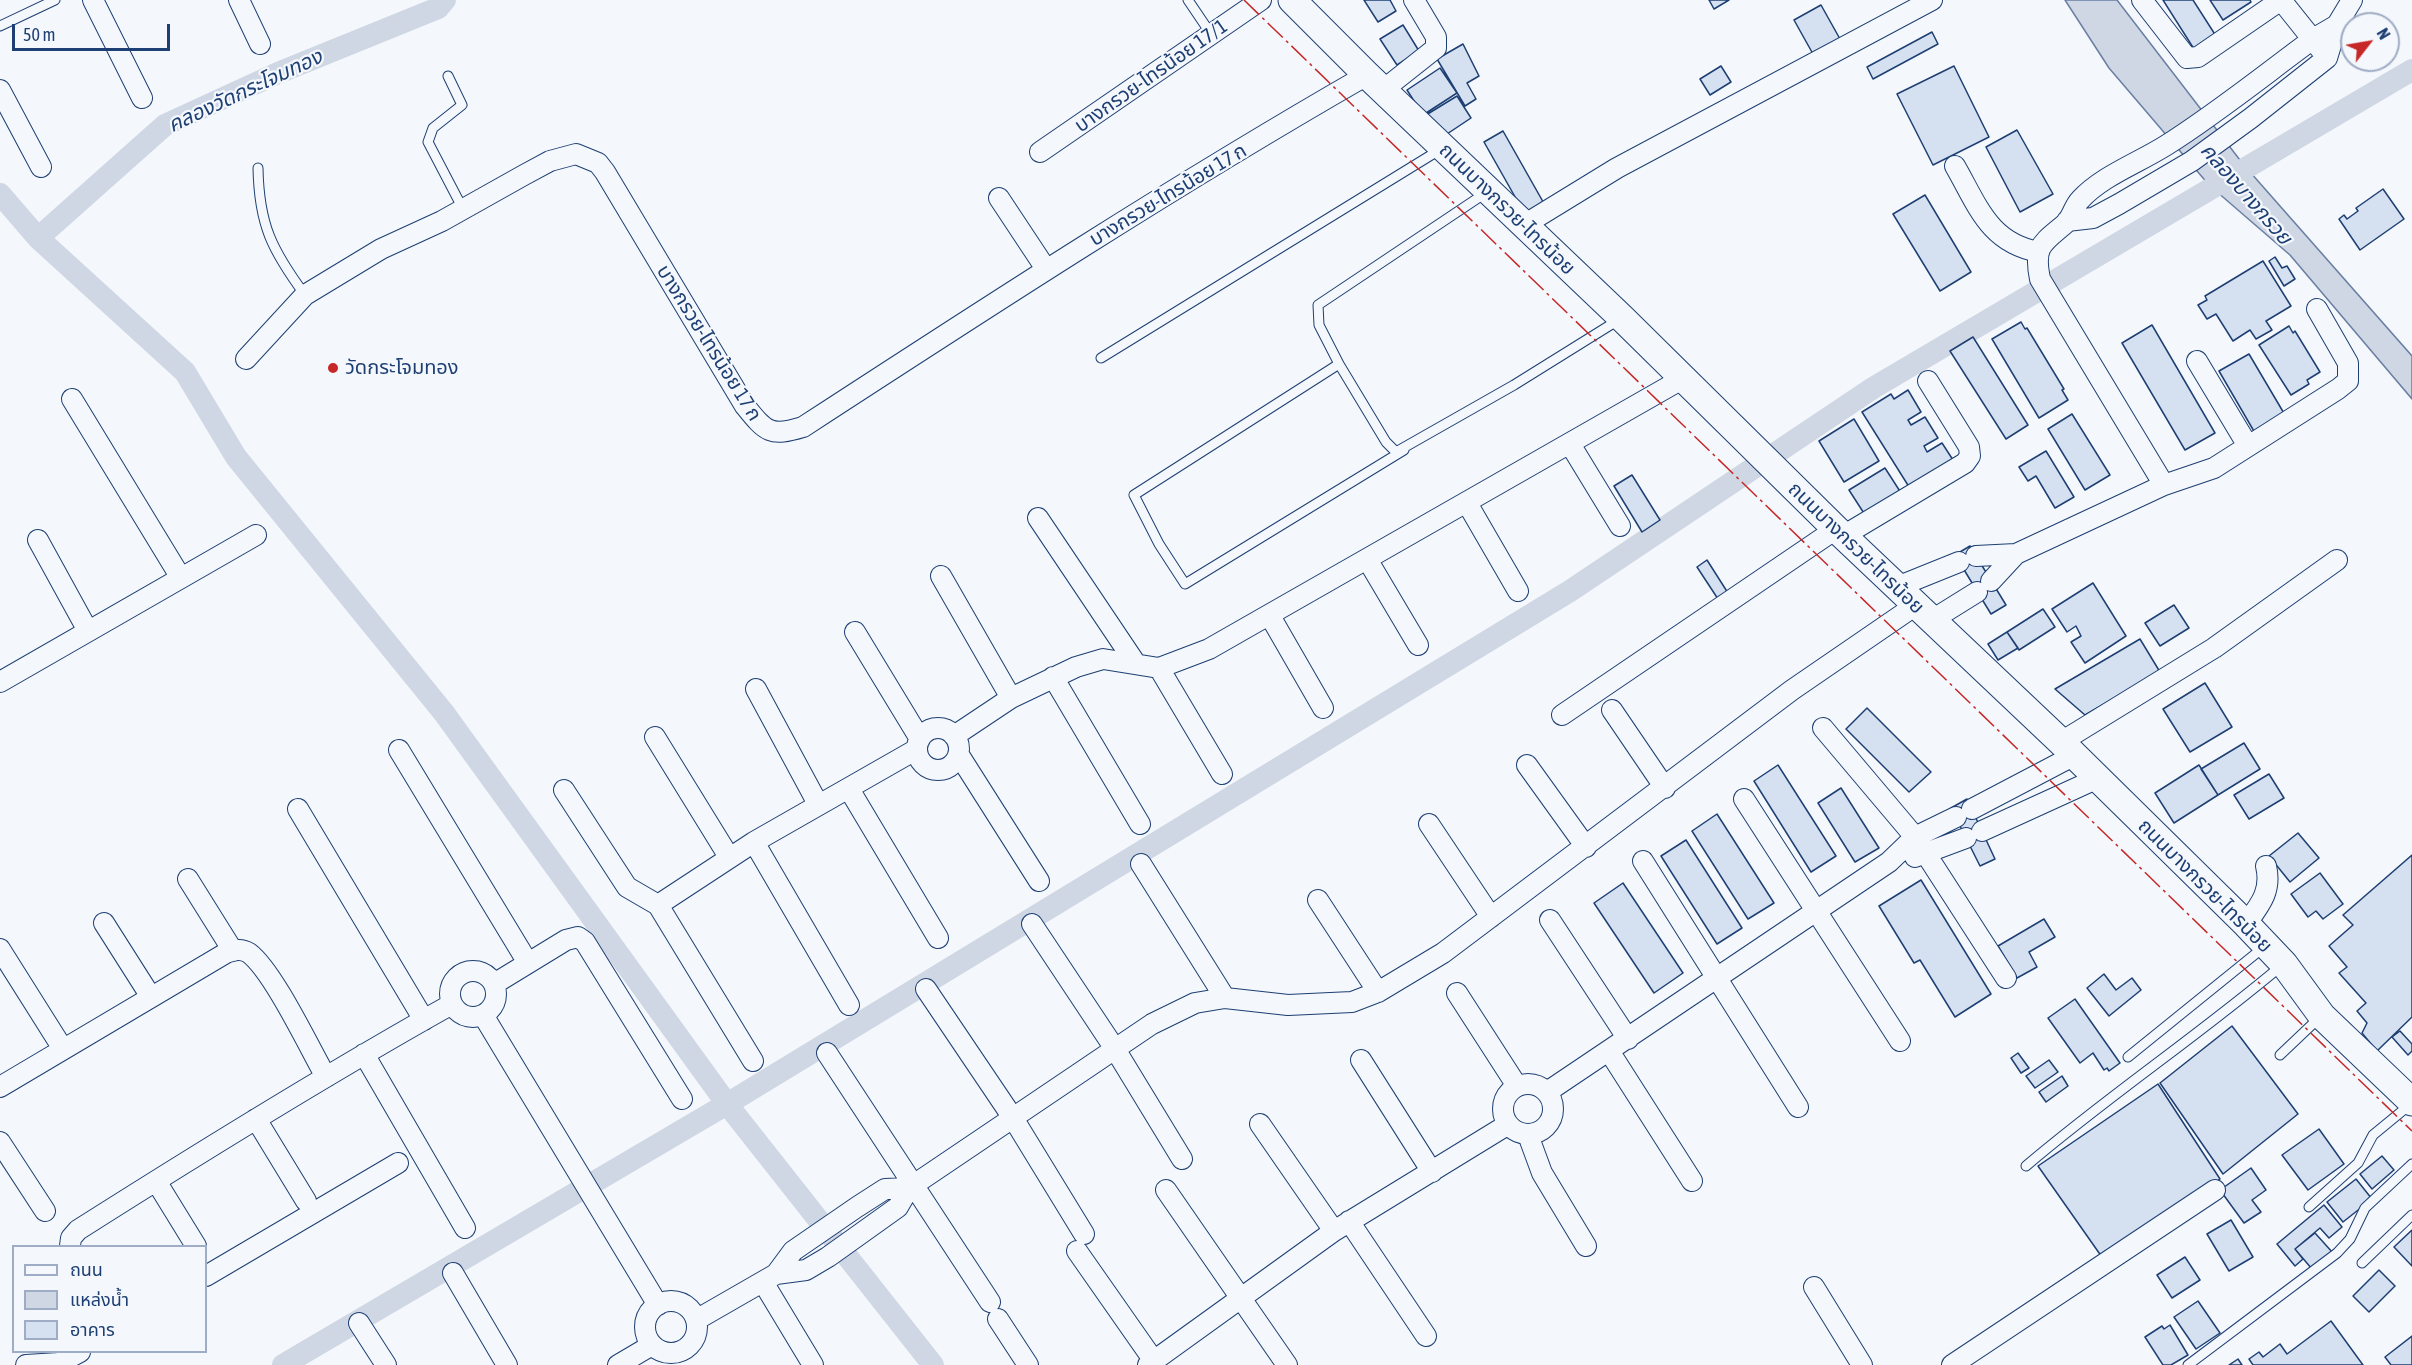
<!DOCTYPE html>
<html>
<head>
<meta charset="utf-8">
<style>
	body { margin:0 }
	#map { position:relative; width:2412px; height:1365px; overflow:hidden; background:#f4f7fb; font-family:"Asap Condensed","Noto Sans Thai",sans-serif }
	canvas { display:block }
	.legend { position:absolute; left:12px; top:1245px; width:195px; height:108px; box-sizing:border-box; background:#f4f7fb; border:2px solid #9eadc5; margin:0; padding:8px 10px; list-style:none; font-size:18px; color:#1d3f73 }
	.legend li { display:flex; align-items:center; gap:12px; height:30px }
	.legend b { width:30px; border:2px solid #9eadc5 }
	.north { position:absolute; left:2340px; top:12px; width:60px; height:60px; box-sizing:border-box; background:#f4f7fb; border:2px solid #9eadc5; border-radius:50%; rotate:59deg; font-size:16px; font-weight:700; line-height:24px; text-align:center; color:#1d3f73 }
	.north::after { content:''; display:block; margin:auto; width:21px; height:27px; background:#c62828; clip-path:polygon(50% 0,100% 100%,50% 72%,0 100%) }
	.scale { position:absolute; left:12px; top:24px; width:158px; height:27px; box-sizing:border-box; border:3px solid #1d3f73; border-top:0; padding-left:8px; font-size:18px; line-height:21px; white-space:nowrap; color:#1d3f73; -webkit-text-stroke:4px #f4f7fb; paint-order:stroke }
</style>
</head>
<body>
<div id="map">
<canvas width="2412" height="1365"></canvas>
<ul class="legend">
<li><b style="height:8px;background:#f4f7fb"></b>ถนน</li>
<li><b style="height:16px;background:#cfd7e4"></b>แหล่งน้ำ</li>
<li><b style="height:16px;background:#d5e0f0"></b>อาคาร</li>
</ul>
<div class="north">N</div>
<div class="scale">50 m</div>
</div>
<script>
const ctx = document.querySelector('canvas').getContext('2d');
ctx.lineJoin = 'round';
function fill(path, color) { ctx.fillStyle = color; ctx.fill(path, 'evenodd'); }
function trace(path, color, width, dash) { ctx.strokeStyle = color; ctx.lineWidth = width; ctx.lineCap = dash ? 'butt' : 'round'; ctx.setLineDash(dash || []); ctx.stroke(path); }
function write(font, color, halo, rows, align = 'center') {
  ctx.font = font + ' "Asap Condensed","Noto Sans Thai",sans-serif'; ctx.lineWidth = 4.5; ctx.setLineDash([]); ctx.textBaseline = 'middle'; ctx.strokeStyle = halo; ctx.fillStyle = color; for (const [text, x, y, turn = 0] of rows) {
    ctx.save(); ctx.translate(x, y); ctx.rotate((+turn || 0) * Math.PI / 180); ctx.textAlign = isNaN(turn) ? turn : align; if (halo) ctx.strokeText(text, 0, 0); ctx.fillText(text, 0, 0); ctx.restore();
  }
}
const water = new Path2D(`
	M2065,0H2117L2243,164L2412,356V399L2290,255L2209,185L2109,68Z`);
const canal = new Path2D(`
	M0,194L38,238L185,372L236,457L444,713L727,1104L933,1365
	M38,238L165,125L278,73L438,8L445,0
	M283,1365L727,1104L1570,591L1873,388L2412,70`);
const building = new Path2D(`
	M1364,0H1390L1396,11L1378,22Z
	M1709,0H1729L1714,9Z
	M2163,0H2193L2216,36L2194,49Z
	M2210,0H2250L2251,2L2223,20Z
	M1821,5L1840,39L1813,54L1794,20Z
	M1403,25L1419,51L1397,65L1380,39Z
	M1932,32L1938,44L1873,79L1867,67Z
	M1463,44L1479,76L1467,83L1476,99L1465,106L1437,59Z
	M1721,66L1731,82L1710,95L1700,79Z
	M1954,66L1989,137L1933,165L1897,94Z
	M1440,68L1457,93L1423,115L1407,90Z
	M1457,96L1471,118L1441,138L1426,115Z
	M2017,130L2053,194L2020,212L1986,147Z
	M1503,131L1546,207L1527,218L1484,142Z
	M2383,189L2404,219L2360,250L2339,219L2344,215L2347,219L2358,211L2356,208Z
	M1925,195L1971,272L1940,291L1893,214Z
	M2275,257L2282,268L2287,266L2295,279L2284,286L2269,261Z
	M2263,261L2291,306L2266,321L2272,330L2256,339L2250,330L2233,341L2216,314L2207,319L2198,305L2207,300L2205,296Z
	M2021,322L2025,329L2027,328L2064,389L2062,390L2068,400L2039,418L1992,339Z
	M2152,325L2215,433L2185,450L2122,343Z
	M2289,326L2293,333L2295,331L2320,372L2307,380L2309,384L2291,395L2259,345Z
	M1973,337L2028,425L2006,439L1950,351Z
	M2249,354L2285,415L2255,433L2219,371Z
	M1908,390L1921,412L1908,420L1911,425L1925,417L1938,438L1924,446L1927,452L1942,443L1955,463L1911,490L1862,412L1891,394L1894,399Z
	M2072,414L2110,475L2085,490L2048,429Z
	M1854,419L1879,461L1844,482L1819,441Z
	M2046,451L2074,497L2055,508L2036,476L2028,481L2019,467Z
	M1885,468L1903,496L1867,518L1849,490Z
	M1632,475L1660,520L1642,532L1614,486Z
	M1970,546L2006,605L1991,614L1955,555Z
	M1707,560L1728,593L1718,599L1697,567Z
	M2093,583L2126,636L2085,663L2071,642L2081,636L2076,626L2067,632L2052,609Z
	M2174,605L2189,628L2160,646L2145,623Z
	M2043,609L2055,627L2019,650L2007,632Z
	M2007,632L2018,648L1998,660L1988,644Z
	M2140,639L2160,672L2085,715L2055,689Z
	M2205,683L2232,727L2190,752L2163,709Z
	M1867,708L1931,772L1909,792L1846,729Z
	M2244,743L2260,769L2218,795L2201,769Z
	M1778,765L1836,856L1811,872L1754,781Z
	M2199,765L2218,795L2174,823L2155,793Z
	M2269,774L2284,798L2249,819L2234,795Z
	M1841,788L1879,848L1855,862L1818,803Z
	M1967,799L1995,859L1980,866L1951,808Z
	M1717,814L1774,903L1748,919L1692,831Z
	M2298,833L2319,858L2290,882L2269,856Z
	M1686,840L1742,928L1717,944L1661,856Z
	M2412,855V1017L2377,1051L2362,1033L2367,1023L2357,1011L2366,1003L2339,973L2347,967L2329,946L2353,925L2343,915Z
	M2320,873L2343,904L2323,919L2316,911L2308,917L2291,894Z
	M1921,880L1991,994L1955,1017L1920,960L1914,963L1879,906Z
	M1623,883L1683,973L1654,993L1594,903Z
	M2044,919L2055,937L2029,952L2037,967L2017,978L1998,946Z
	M2104,974L2116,990L2132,978L2141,990L2109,1016L2087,988Z
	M2075,999L2120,1063L2109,1071L2107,1068L2104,1070L2093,1053L2080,1063L2048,1018Z
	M2232,1026L2298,1114L2223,1174L2160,1083Z
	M2400,1031L2412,1044V1051L2408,1055L2392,1037Z
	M2018,1053L2029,1068L2021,1073L2011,1058Z
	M2049,1060L2058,1072L2035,1088L2026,1076Z
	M2062,1076L2068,1086L2046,1102L2039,1092Z
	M2158,1084L2220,1179L2104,1260L2038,1166Z
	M2319,1129L2344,1164L2308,1190L2282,1155Z
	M2382,1156L2394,1170L2372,1189L2360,1174Z
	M2251,1168L2266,1190L2252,1200L2261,1212L2244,1223L2220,1190Z
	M2356,1179L2372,1199L2343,1222L2327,1202Z
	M2324,1205L2342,1227L2329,1238L2320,1228L2295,1249L2303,1259L2295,1266L2277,1244Z
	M2231,1220L2253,1257L2229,1271L2207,1234Z
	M2412,1230V1266L2394,1247Z
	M2315,1233L2333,1253L2312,1269L2295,1249Z
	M2185,1257L2200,1280L2172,1298L2157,1275Z
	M2379,1270L2395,1286L2369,1312L2353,1296Z
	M2198,1301L2220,1333L2196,1349L2174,1317Z
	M2331,1321L2363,1365H2253L2249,1359L2259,1352L2263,1357L2280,1344L2287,1354Z
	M2170,1325L2188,1355L2171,1365H2163L2145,1337L2162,1326L2164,1329Z
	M2412,1336V1365H2391L2385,1357Z
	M2238,1359L2242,1365H2229Z`);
const lane = new Path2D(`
	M1188,0L1211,34
	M0,26L55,0
	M448,76L462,105L433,128L428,142L463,209
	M258,168C259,225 272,250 305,295
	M1101,358L1441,149
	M1339,364L1386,442L1396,452L1514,385L1620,319
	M1404,450L1185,584L1159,544L1134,495L1339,364L1319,325L1318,305L1487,192
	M2280,1055L2320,1017
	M2128,1057L2264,947
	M2026,1166C2108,1096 2198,1036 2281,966
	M2309,1207L2358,1163L2373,1135L2412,1103
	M2362,1263L2412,1215
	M2188,1365L2337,1253L2350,1239L2365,1208L2412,1164`);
const street = new Path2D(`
	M93,0L142,98
	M239,0L260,44
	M2142,0L2187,58L2198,57L2281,0
	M2281,0L2321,50
	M0,90L41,167
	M1383,90L1436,48V37L1414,0
	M1040,152L1261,0
	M1955,166C1978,206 1989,243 2039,252
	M999,198L1046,269
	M2067,221L2093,218L2119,204L2192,161L2251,118L2327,58L2337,25L2352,0
	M1524,225L1617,168L1932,0
	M246,359L305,295L381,249L442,221L524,175L550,161L576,154L598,163L605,172L745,406C766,432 770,437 803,427C989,306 1175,185 1367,75
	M2197,361L2248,446
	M72,399L181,578
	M1570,444L1620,526
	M2164,485L2040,279C2033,245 2043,243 2066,223C2072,217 2074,206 2080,200C2102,176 2138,163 2165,146C2216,114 2264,75 2313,39L2337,25
	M1467,503L1518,591
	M1038,518L1136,664
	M1843,536L1965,463L1970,456L1969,447L1928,381
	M38,540L88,631
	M1976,556L2016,554
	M1367,559L1418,645
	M941,576L1011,698
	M1991,581L2016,554L2164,485L2214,468L2338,389L2348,381V363L2317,309
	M1897,587L1959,562
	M1270,616L1323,708
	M1932,620L1977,592
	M855,632L920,739
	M1159,668L1222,774
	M1053,677L1140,824
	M0,682L256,535
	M756,689L818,804
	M1612,710L1665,788
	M1562,715L1836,529
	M1823,728L1915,837L2006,978
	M917 749a21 21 0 1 1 42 0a21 21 0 1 1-42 0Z
	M954,736L1011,698L1076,667L1103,659L1159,668L1209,649L1682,379
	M655,737L729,857
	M2061,742L2214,648L2337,560
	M399,750L528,963
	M959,755L1039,881
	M1527,765L1586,847
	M849,789L938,938
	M564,790L627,887L658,905L754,842L917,749
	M1744,799L1900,1041
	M298,809L424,1020
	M1972,809L2073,756
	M1429,824L1491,917
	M1982,831L2096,779
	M754,842L849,1005
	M1915,857L1966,838
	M1643,861L1798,1107
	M1141,864L1225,998
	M188,879L233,951
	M1318,900L1378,992
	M658,905L753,1061
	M1550,920L1628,1039
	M104,923L151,997
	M1032,924L1115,1049L1182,1159
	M2246,924C2260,905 2272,891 2266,866
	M0,949L63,1049
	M450 994a23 23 0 1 1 46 0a23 23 0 1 1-46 0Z
	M494,984L566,940L578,937L585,942L682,1099
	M926,989L1013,1118L1084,1234
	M1457,993L1517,1086
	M483,1015L658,1305
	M1609,1051L1692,1181
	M827,1053L990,1302
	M364,1054L465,1228
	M1361,1060L1432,1172
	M1503 1109a25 25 0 1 1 50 0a25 25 0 1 1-50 0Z
	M0,1087L226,953C234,950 241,948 249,953C273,971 309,1047 326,1077
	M1547,1092L1889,862L1915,837L1956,817
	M256,1119L306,1201
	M1260,1124L1334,1231
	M1528,1135L1542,1173L1586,1246
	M0,1142L45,1211
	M156,1181L196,1246
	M1166,1190L1287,1365
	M1349,1221L1426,1336
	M70,1246L71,1238L78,1230C201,1152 325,1075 452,1004
	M1077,1251L1154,1361
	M453,1273L507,1365
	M776,1274L793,1251L857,1207L885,1189L909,1188
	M206,1276L398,1163
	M763,1282L813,1365
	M1814,1287L1862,1365
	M645 1327a26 26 0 1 1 52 0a26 26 0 1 1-52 0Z
	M998,1319L1028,1365
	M696,1320L776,1274L806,1270L828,1257L898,1207L909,1188L1152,1024L1195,1003L1225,998L1288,1005L1352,1002L1378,992L1443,953L1792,690L1916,605
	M359,1323L386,1365
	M26,1365L59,1363L80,1352
	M618,1365L652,1345
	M1148,1365L1334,1231L1507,1125
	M1952,1365L2215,1190`);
const secondary = new Path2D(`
	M1292,0L1367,75L1622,318L1836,529L2061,742L2246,924L2284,964L2322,1016L2412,1102`);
const power = new Path2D(`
	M1244,0L2412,1131`);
const markers = [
	[333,368,6,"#c62828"]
];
const streetNames = [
	["บางกรวย-ไทรน้อย 17/1",1151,76,-35],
	["บางกรวย-ไทรน้อย 17 ก",1168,195,-31],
	["ถนนบางกรวย-ไทรน้อย",1507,209,44],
	["บางกรวย-ไทรน้อย 17 ก",709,343,58],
	["ถนนบางกรวย-ไทรน้อย",1856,548,44],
	["ถนนบางกรวย-ไทรน้อย",2205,886,45]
];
const poiNames = [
	["วัดกระโจมทอง",345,368]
];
const waterNames = [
	["คลองวัดกระโจมทอง",245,91,-25],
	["คลองบางกรวย",2246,194,49]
];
fill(water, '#cfd7e4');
trace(water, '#687fa3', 1.5);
trace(canal, '#cfd7e4', 22);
fill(building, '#d5e0f0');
trace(building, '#1d3f73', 1.5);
trace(lane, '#1d3f73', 11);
trace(street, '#1d3f73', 22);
trace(secondary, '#1d3f73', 29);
trace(lane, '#f4f7fb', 9);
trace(street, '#f4f7fb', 20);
trace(secondary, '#f4f7fb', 27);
trace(power, '#c62828', 1.5, [21, 4.5, 3, 4.5]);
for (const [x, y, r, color] of markers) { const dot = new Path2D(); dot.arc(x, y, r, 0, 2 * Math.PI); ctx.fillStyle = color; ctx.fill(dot); trace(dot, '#f4f7fb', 2); }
write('20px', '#1d3f73', '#f4f7fb', streetNames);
write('20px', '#1d3f73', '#f4f7fb', poiNames, 'left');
write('italic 21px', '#1d3f73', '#f4f7fb', waterNames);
</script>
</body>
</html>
